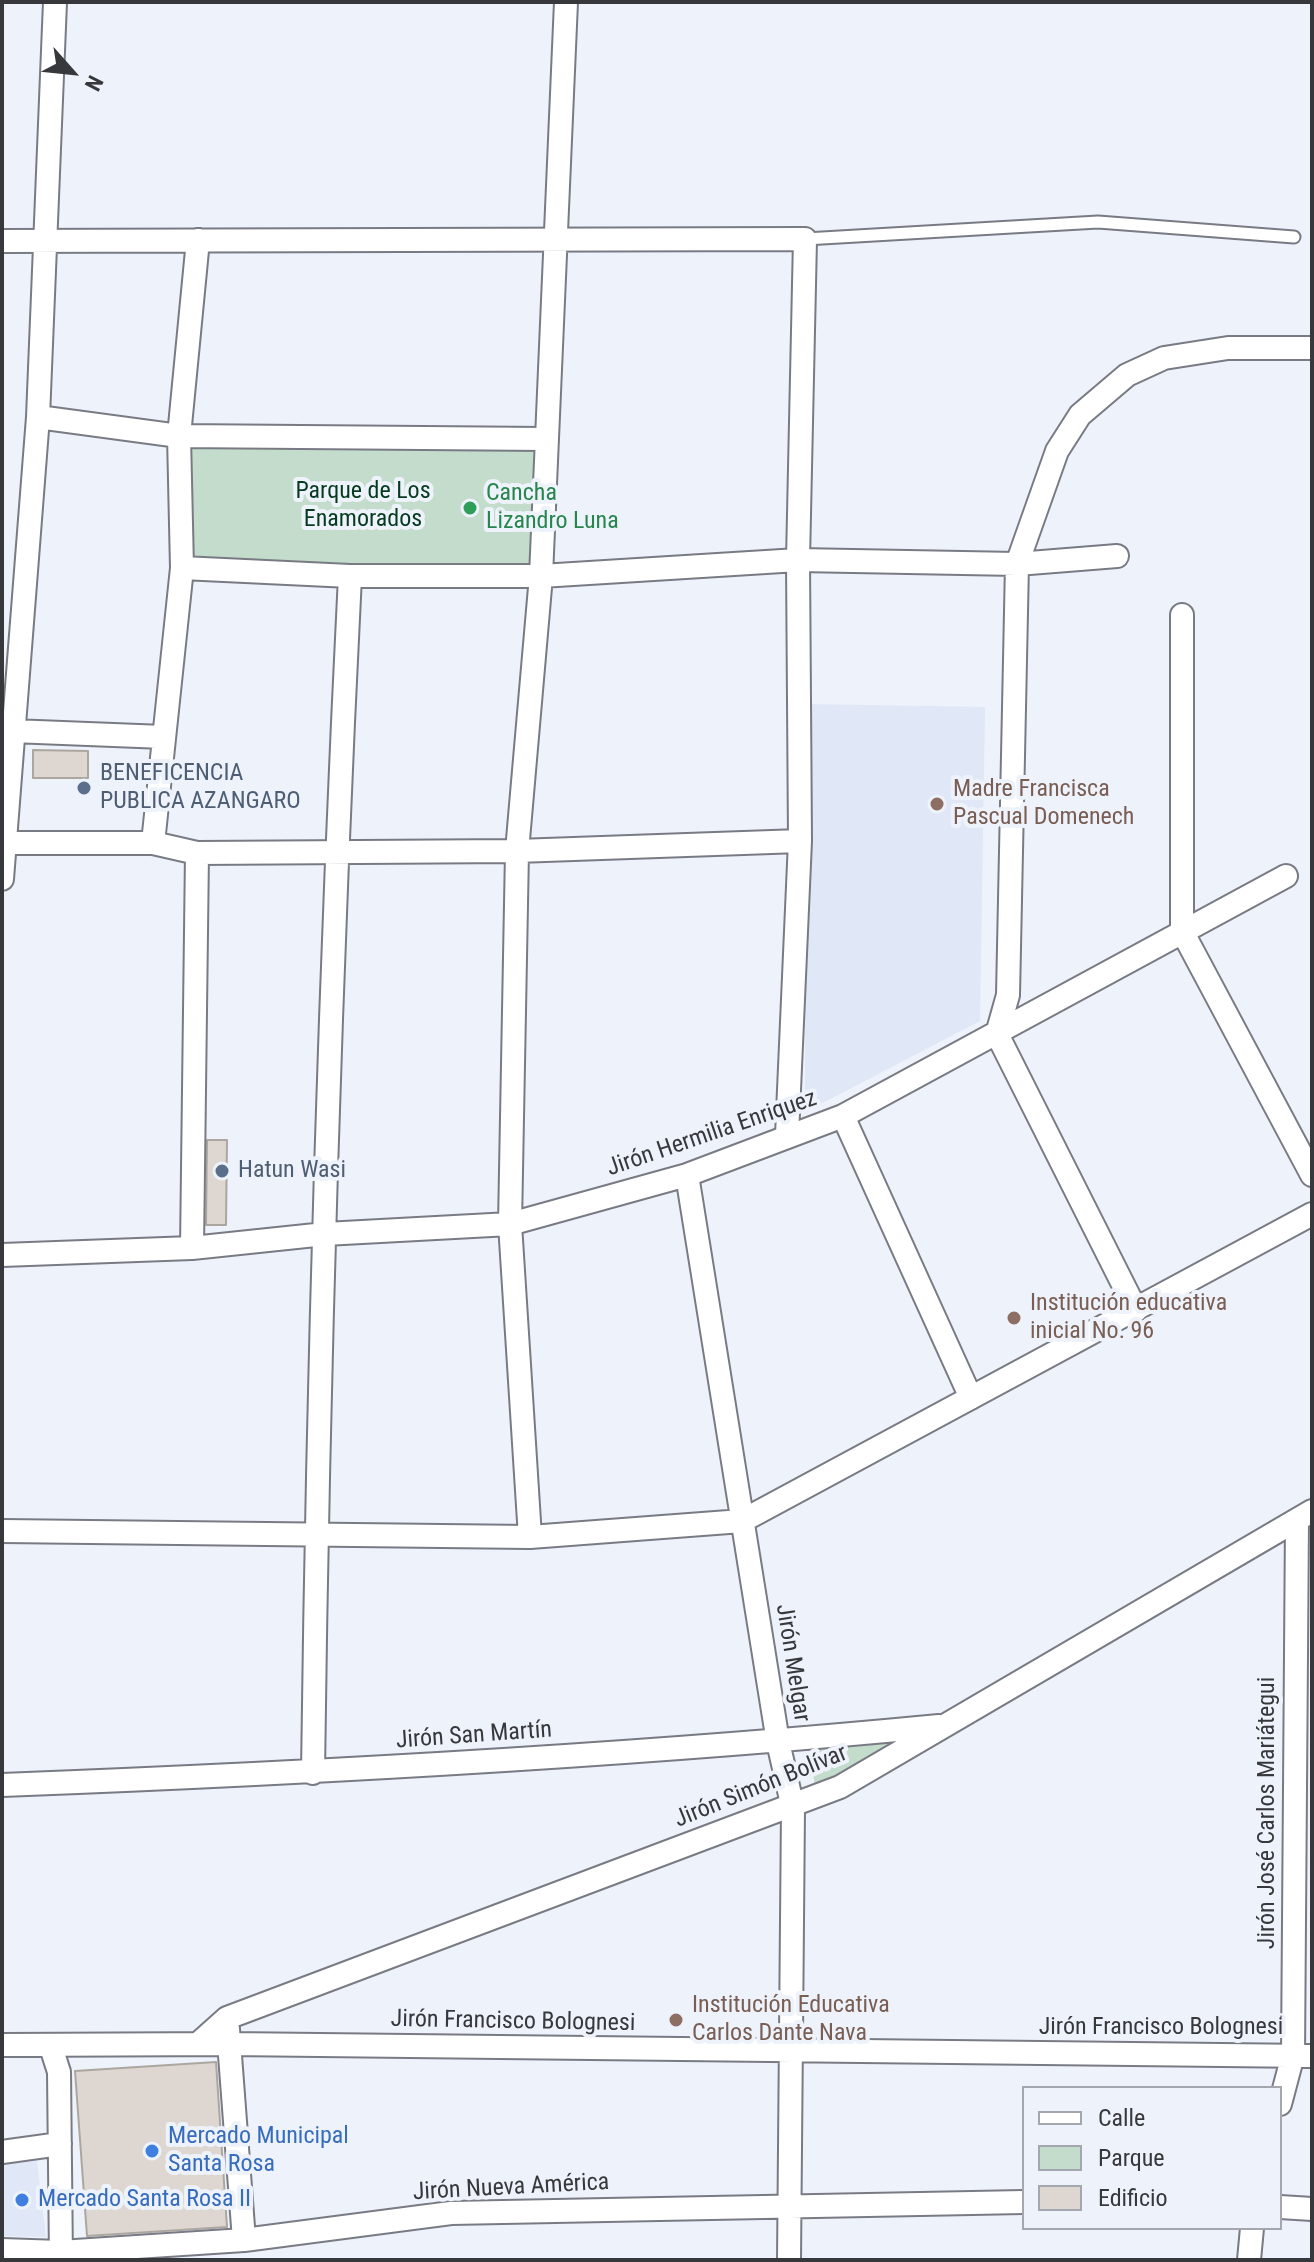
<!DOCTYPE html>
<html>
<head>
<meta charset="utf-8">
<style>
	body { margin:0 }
	#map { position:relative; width:1314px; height:2262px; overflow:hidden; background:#eef2fa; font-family:"Roboto Condensed",sans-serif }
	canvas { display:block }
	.frame { position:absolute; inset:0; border:4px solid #36383b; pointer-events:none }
	.legend { position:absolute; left:1022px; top:2086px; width:260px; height:144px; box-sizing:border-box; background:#eef2fa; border:2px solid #a4a8ae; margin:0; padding:10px 14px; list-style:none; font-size:24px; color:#36383b }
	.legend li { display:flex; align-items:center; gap:16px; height:40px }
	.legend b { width:40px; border:2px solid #a4a8ae }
	.north { position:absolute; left:32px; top:32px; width:80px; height:80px; -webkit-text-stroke:6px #eef2fa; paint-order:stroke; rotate:117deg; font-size:22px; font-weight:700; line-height:32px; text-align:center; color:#36383b }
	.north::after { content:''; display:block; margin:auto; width:28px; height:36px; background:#36383b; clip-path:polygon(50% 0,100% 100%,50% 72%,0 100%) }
</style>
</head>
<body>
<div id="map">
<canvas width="1314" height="2262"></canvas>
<div class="frame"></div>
<ul class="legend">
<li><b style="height:10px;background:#fff"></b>Calle</li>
<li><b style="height:22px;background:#c4dccb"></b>Parque</li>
<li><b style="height:22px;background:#ded7d1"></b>Edificio</li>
</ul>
<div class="north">N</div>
</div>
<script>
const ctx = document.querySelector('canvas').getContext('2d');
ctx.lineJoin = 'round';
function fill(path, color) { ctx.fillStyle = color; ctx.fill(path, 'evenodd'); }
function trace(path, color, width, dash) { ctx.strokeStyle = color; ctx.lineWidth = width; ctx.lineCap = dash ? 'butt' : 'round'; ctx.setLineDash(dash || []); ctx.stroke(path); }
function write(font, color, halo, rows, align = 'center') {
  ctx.font = font + ' "Roboto Condensed",sans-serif'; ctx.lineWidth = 8; ctx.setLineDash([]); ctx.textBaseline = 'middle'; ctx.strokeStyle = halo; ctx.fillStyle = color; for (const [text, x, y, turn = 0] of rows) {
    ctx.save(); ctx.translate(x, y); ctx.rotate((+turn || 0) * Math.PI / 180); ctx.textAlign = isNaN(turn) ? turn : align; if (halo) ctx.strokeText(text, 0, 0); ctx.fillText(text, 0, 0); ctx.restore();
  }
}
const built = new Path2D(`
	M806,704L985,707L980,1021L813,1108L805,1103Z
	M37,2161L46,2237L2,2236V2164Z`);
const green = new Path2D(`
	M186,436L538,445L541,576L182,568Z
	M932,1729L816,1791L806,1736Z`);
const building = new Path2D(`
	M33,750L88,751V778H33Z
	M207,1140H227L226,1225H206Z
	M216,2062L227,2227L87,2236L75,2071Z`);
const service = new Path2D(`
	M805,239L1098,222L1294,237`);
const minor = new Path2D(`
	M2,241L805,239L798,560L800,841L787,1135
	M38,417L179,436L545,439
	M182,568L350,576H541L798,560L1017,564L1117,556
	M1182,615V931L1312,1175
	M12,731L164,737
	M4,843H153L197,853L517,851L800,841
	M153,843L182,568L179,436L198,240
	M2,879L38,417L55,2
	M843,1116L971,1398
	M687,1175L778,1742L793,1808L789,2260
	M192,1248L197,853
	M2,1255L192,1248L325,1234L510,1224L687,1175L843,1116L1286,876
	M1136,1310L997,1034L1008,995L1017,564L1057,451L1080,415L1127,375L1164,358L1228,348H1312
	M2,1531L530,1537L742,1521L1312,1214
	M530,1537L510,1224L517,851L541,576L566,2
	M313,1773C318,1374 330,974 350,576
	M2,1785C315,1773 627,1756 939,1726
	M228,2029L244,2240
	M199,2043L227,2018L840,1787L1312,1511
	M2,2045L229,2044L1312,2056
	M51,2047L59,2072L61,2260
	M1280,2104L1293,2055L1297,1520
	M2,2152L60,2144
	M1280,2207L1312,2209
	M2,2250L60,2252L244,2240L451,2213L1024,2202
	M1249,2260L1252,2228`);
const markers = [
	[470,508,8,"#2e9e5b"],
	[84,788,8,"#5c6f8a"],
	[937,804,8,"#8d6e63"],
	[222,1171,8,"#5c6f8a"],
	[1014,1318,8,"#8d6e63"],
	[676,2020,8,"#8d6e63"],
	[152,2151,8,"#3f7fe0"],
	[22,2200,8,"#3f7fe0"]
];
const parkNames = [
	["Parque de Los",363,492],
	["Enamorados",363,520]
];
const leisureNames = [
	["Cancha",486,494],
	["Lizandro Luna",486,522]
];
const serviceNames = [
	["BENEFICENCIA",100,774],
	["PUBLICA AZANGARO",100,802],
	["Hatun Wasi",238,1171]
];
const educationNames = [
	["Madre Francisca",953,790],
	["Pascual Domenech",953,818],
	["Institución educativa",1030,1304],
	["inicial No. 96",1030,1332],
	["Institución Educativa",692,2006],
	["Carlos Dante Nava",692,2034]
];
const streetNames = [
	["Jirón Hermilia Enriquez",712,1134,-19],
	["Jirón Melgar",792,1663,81],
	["Jirón San Martín",474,1736,-4],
	["Jirón Simón Bolívar",761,1787,-22],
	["Jirón José Carlos Mariátegui",1268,1813,-90],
	["Jirón Francisco Bolognesi",513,2022,1],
	["Jirón Francisco Bolognesi",1161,2028],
	["Jirón Nueva América",511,2188,-3]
];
const shopNames = [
	["Mercado Municipal",168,2137],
	["Santa Rosa",168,2165],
	["Mercado Santa Rosa II",38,2200]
];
fill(built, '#e0e7f6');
fill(green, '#c4dccb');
fill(building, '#ded7d1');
trace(building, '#aca6a0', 2);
trace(service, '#787b83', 15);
trace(minor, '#787b83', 26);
trace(service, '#fff', 11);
trace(minor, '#fff', 22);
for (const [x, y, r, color] of markers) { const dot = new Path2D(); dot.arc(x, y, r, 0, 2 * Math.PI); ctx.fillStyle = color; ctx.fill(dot); trace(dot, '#eef2fa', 3); }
write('24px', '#063a1f', '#eef2fa', parkNames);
write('24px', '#27864d', '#eef2fa', leisureNames, 'left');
write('24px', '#4e5e75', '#eef2fa', serviceNames, 'left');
write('24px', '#785e54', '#eef2fa', educationNames, 'left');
write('24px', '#36383b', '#eef2fa', streetNames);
write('24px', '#366cbe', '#eef2fa', shopNames, 'left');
</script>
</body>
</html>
